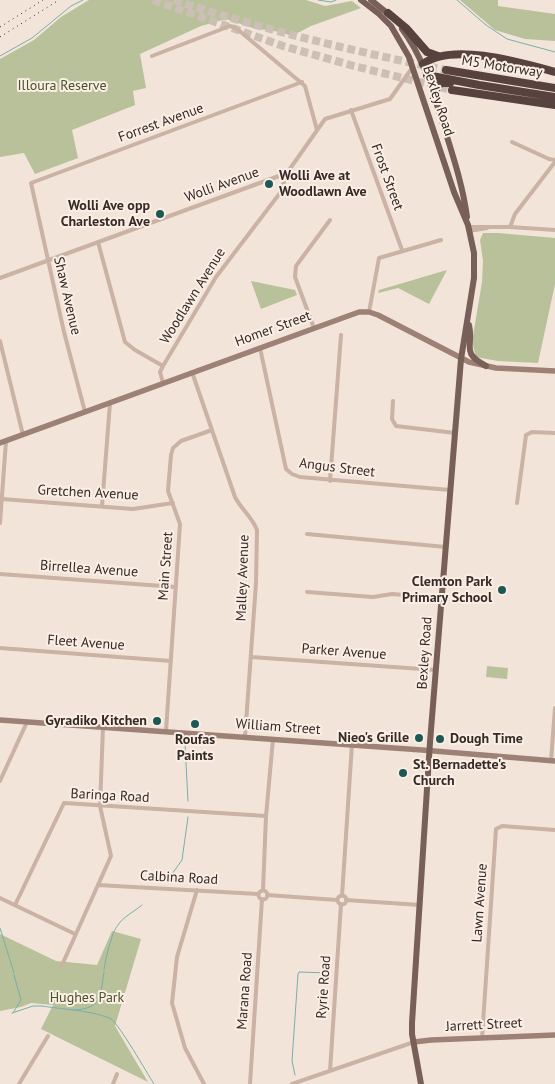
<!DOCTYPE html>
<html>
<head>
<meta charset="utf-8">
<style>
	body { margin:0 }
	canvas { display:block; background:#f2e4d9 }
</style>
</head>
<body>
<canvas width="555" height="1084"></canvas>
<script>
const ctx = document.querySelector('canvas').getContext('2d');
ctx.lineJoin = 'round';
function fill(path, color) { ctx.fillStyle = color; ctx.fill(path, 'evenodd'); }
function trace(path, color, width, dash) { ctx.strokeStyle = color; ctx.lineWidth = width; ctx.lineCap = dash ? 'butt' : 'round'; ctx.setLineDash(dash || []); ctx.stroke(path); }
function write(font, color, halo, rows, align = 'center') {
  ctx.font = font + ' "PT Sans",sans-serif'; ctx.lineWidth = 4; ctx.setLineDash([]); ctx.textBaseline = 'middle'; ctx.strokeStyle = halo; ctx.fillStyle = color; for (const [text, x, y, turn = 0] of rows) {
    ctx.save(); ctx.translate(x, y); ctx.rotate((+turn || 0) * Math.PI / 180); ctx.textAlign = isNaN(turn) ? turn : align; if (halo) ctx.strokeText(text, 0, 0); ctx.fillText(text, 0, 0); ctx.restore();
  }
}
const green = new Path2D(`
	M89,0H306L325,6L352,1L361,8L311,26L292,36L280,32L253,28L226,19L201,26L140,54L146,88L133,91L135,105L72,130L78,158L35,174L24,153L0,157V59L34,40L61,17Z
	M460,0H498V6L555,14V41L525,39L495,30Z
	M483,233H498L555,238V284L538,363L498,361L476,357L472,342L482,282L483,261L480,240Z
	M447,270L429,304L398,288L378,293L379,290Z
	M251,281L295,290L297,295L261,309Z
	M487,666L508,668L507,679L486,677Z
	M112,931L141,939L115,1026L148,1082L41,1029L53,1005L31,1003L21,1007L0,1011V934L56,961L97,965Z`);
const stream = new Path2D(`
	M318,0L331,2L336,0
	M457,0L486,25L507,39L555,52
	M0,56L32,38L71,6L83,0
	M185,744L188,801
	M167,881L182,860L188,817
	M0,928L14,973
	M104,970C105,961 112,931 118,925C123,917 135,911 142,905
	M73,1010C102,1009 100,997 104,972
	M12,1013L33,1006H42C60,1009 96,1011 111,1019C119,1024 147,1073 154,1084
	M13,1013L21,1000L14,975
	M295,1075L292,1061L298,974L299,972L330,973`);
const highwayTunnel = new Path2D(`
	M153,0L283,46L354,66L452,90
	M174,0C264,30 353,51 446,70`);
const street = new Path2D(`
	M152,56L230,26L236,28L305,86L317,130
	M351,110L402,250
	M512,142L549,159L555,160
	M468,227H510L555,230
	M510,227L515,214L555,162
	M469,231L487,228
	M98,242L125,342L135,350L163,366
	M0,278L287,173L325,119L390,99L412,68
	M369,312L379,258L441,240
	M314,328L295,277L296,266L330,220
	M0,341L23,435
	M260,348L286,469L292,474L300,477L450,490
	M192,372L235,497C241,509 252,517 257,530L256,583L245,737
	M163,383L160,372L163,366L216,277L280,193L284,182L282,175
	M393,401L392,419L396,426L455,433
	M85,412L64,332L31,183L302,82
	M330,481L341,335
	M2,499L133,509L173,503
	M517,503L526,435L532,432L555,433
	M102,506L110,403
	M0,523L6,441
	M307,534L446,547
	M0,574L176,587
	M307,592L373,597L392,594L442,598
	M0,648L171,661
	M251,657L436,670
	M166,731L180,524L168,491L171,455L173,448L181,441L212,430
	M551,761L555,708
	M0,781L27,722
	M98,885L258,894
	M197,890L177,957L172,1003L185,1048L204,1084
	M263,890L266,816L273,739
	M258.5 895a4.5 4.5 0 1 1 9 0a4.5 4.5 0 1 1-9 0Z
	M267,895L337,900
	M337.5 900a4.5 4.5 0 1 1 9 0a4.5 4.5 0 1 1-9 0Z
	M342,896L352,744
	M0,898L75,934
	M346,900L420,905
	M15,905L64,803L266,816
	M62,965L111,856L100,806L103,727
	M482,1038L496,829L502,826L555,830
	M330,1071L341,904
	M19,1084L48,1036
	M113,1084L117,1074
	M250,1084L262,899
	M292,1084L414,1042`);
const secondary = new Path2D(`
	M0,443L359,312H369L378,315L469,362L496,368L555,371
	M0,720L422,750L555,761
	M414,1042L431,1040L555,1035`);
const primary = new Path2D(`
	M361,0L379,14L391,26L409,57L454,192L468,225L474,253V278L461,359L455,433L430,742L412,1023V1034L421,1084
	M371,0L391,16
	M402,29C424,58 433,93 444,127C453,156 463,186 467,217
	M469,325C474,347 460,352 486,366`);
const highway = new Path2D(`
	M388,13L406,28L427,52L438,56
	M423,64C452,42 522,63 555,72
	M446,70L555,88
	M427,75L479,85L555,97
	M452,90L555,105
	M434,98L437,86L442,83H450`);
const rail = new Path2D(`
	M0,27L43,0
	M0,37L59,0`);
const markers = [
	[269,184,5,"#1b5856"],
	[160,214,5,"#1b5856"],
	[502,590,5,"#1b5856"],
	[157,721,5,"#1b5856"],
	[195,724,5,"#1b5856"],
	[419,738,5,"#1b5856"],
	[440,739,5,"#1b5856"],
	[403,773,5,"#1b5856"]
];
const streetNames = [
	["M5 Motorway",502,67,9],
	["Bexley Road",438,101,72],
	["Forrest Avenue",161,123,-20],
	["Frost Street",387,177,70],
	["Wolli Avenue",222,185,-20],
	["Shaw Avenue",67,296,77],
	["Woodlawn Avenue",193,296,-58],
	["Homer Street",273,329,-20],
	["Angus Street",337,468,7],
	["Gretchen Avenue",88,493,3],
	["Main Street",166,566,-86],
	["Birrellea Avenue",89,569,4],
	["Malley Avenue",243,578,-88],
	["Fleet Avenue",86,643,4],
	["Parker Avenue",344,652,4],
	["Bexley Road",425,653,-86],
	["William Street",278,727,4],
	["Baringa Road",110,796,3],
	["Calbina Road",179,878,3],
	["Lawn Avenue",480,903,-86],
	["Ryrie Road",324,987,-86],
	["Marana Road",245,991,-86],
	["Jarrett Street",484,1025,-3]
];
const parkNames = [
	["Illoura Reserve",62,86],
	["Hughes Park",87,998]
];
const poiNames = [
	["Wolli Ave at",279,176,"left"],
	["Woodlawn Ave",279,192,"left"],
	["Wolli Ave opp",150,206],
	["Charleston Ave",150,222],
	["Clemton Park",492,582],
	["Primary School",492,598],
	["Gyradiko Kitchen",147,721],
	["Nieo's Grille",409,738],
	["Dough Time",450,739,"left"],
	["Roufas",195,740,"center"],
	["Paints",195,756,"center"],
	["St. Bernadette's",413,765,"left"],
	["Church",413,781,"left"]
];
fill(green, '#b8c199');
trace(stream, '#77afac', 1);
trace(highwayTunnel, '#ccbfb5', 8, [8, 4]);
trace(street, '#cab2a5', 4);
trace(secondary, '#9e8176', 5.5);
trace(primary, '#785f57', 6);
trace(highway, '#57423d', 8);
trace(rail, '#352a26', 1, [1, 4]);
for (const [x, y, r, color] of markers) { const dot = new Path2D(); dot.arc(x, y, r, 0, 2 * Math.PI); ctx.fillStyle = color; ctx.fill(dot); trace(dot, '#faeee5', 2); }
write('14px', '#352a26', '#faeee5', streetNames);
write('14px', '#49542a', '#faeee5', parkNames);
write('bold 14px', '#352a26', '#faeee5', poiNames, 'right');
</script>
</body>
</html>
